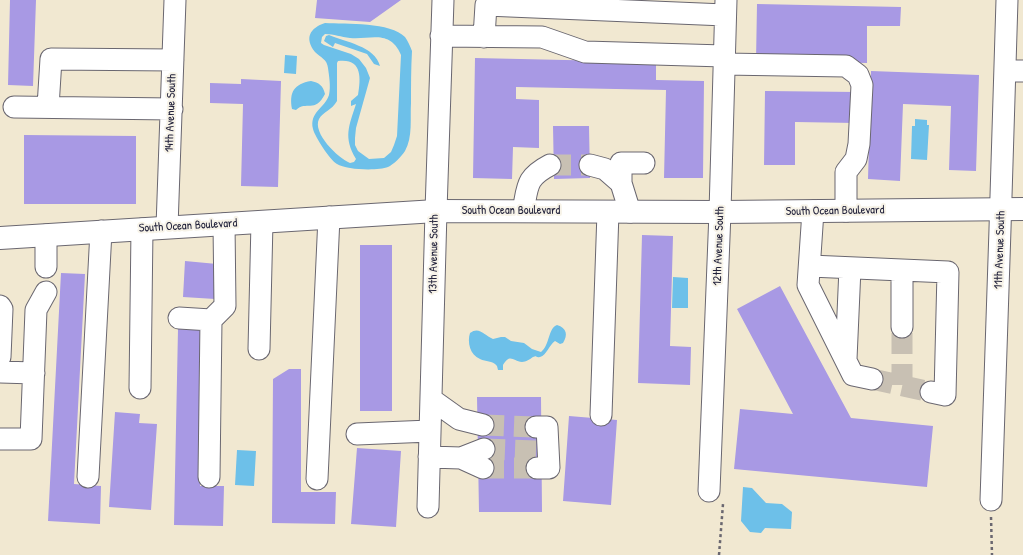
<!DOCTYPE html>
<html>
<head>
<meta charset="utf-8">
<style>
	body { margin:0 }
	canvas { display:block; background:#f1e8d1 }
</style>
</head>
<body>
<canvas width="1023" height="555"></canvas>
<script>
const ctx = document.querySelector('canvas').getContext('2d');
ctx.lineJoin = 'round';
function fill(path, color) { ctx.fillStyle = color; ctx.fill(path, 'evenodd'); }
function trace(path, color, width, dash) { ctx.strokeStyle = color; ctx.lineWidth = width; ctx.lineCap = dash ? 'butt' : 'round'; ctx.setLineDash(dash || []); ctx.stroke(path); }
function write(font, color, halo, rows, align = 'center') {
  ctx.font = font + ' "Patrick Hand",sans-serif'; ctx.lineWidth = 4; ctx.setLineDash([]); ctx.textBaseline = 'middle'; ctx.strokeStyle = halo; ctx.fillStyle = color; for (const [text, x, y, turn = 0] of rows) {
    ctx.save(); ctx.translate(x, y); ctx.rotate((+turn || 0) * Math.PI / 180); ctx.textAlign = isNaN(turn) ? turn : align; if (halo) ctx.strokeText(text, 0, 0); ctx.fillText(text, 0, 0); ctx.restore();
  }
}
const water = new Path2D(`
	M325,23C346,24 391,22 405,37C408,41 410,46 412,51C411,68 411,86 411,103C410,118 413,137 405,151C402,156 393,165 388,167C378,171 346,170 337,164C330,160 315,137 313,129C309,112 325,108 329,95C331,86 329,76 328,68C327,59 321,58 315,52C304,38 310,28 325,23ZM325,34C334,34 341,37 350,38C370,40 390,29 401,55L397,136L394,145L391,152L384,158L369,159L358,151L355,145V138L356,128L370,78L366,68L359,59L351,54L324,45L321,43L322,37ZM338,61C362,58 361,77 358,95L351,101V106L356,104C349,126 343,137 356,159L354,162L350,163C338,158 312,133 319,119C323,112 332,110 337,101V63Z
	M329,35C345,42 375,46 380,66L374,64L367,54L335,43L333,47L324,41L326,36Z
	M285,55L297,56L296,74L284,73Z
	M311,81C319,83 323,85 325,94C315,114 306,100 296,110L292,109C289,92 294,84 311,81Z
	M915,119L927,120V125H929L927,160L911,159L912,126H915Z
	M673,277L688,278V308H672Z
	M557,325C567,328 568,335 563,343L560,344L555,341C549,345 547,355 540,357C535,358 538,355 533,357C530,359 526,362 522,362C513,361 510,353 503,365V370H498L497,366C492,360 486,362 480,359C470,355 467,342 470,333C479,326 484,335 493,339L501,337H505L511,341L524,343L532,349L541,352C550,345 548,328 557,325Z
	M237,450L256,451L254,486L235,485Z
	M743,487L752,488L766,503L782,504L792,512L791,529L765,528L761,533L750,532L741,521Z`);
const building = new Path2D(`
	M10,0H36L33,86L8,85Z
	M317,0H401L370,22L315,18Z
	M757,4L901,7L900,26H867V63L756,61Z
	M475,58L656,62V80L704,81L703,178H664L666,90L516,87V99L539,100V148L513,147L512,179L473,178Z
	M871,71L979,75L976,171L949,170L951,106L903,104L900,181L868,179Z
	M241,79L281,81L278,187L241,186L243,104L210,103V83L241,84Z
	M765,91L857,92L856,123L795,122V165H764Z
	M553,126H589L590,178L554,179Z
	M24,135L136,136V204H24Z
	M642,235L673,236L670,346L691,347L690,385L638,383Z
	M360,245H392V411H360Z
	M185,261L217,264L215,299L183,297Z
	M61,273L85,274L74,484L101,486L100,524L48,521Z
	M780,286L851,418L933,426L927,487L734,469L740,409L793,414L737,309Z
	M178,329L203,330L200,486H224L223,526L174,525Z
	M289,369H301V492H336L335,524L272,523L273,379Z
	M477,397H541L542,512H479Z
	M115,412L140,414L139,423L157,424L151,510L109,507Z
	M569,416L617,420L611,505L563,501Z
	M357,448L401,451L396,527L351,524Z`);
const minorTunnel = new Path2D(`
	M550,165H590
	M872,379L931,392
	M902,385V327
	M483,425L536,427
	M484,449L538,451
	M483,468H537`);
const path = new Path2D(`
	M991,517L992,555
	M719,555L723,504`);
const minor = new Path2D(`
	M441,36L542,37L585,52L724,56
	M484,37L486,5L725,15
	M724,64L846,66L858,75L862,85L859,144L856,159L846,172V211
	M1005,71H1023
	M14,107L172,109
	M48,107L51,59L173,60
	M590,165L605,169L621,183L630,212
	M621,183V163H644
	M523,211C528,187 525,178 550,165
	M813,211L808,285L853,375L872,379
	M167,227L175,0
	M46,235V267
	M810,266L948,272L945,395L931,392
	M0,306L2,309L0,357
	M179,318L211,320
	M902,327V270
	M259,349L262,222
	M846,359L850,268
	M0,372L34,373
	M140,388L142,229
	M431,399L459,419L483,425
	M601,415L608,212
	M536,427H547L549,468H537
	M357,434L430,431
	M0,439H31L36,310L46,292
	M429,457L461,458L483,468
	M461,458L484,449
	M88,477L101,231
	M209,477L211,320L225,306L224,224
	M317,479L329,217
	M709,491L720,212L726,0
	M991,500L1000,229L1007,0
	M428,507L436,211L443,0`);
const major = new Path2D(`
	M0,238L436,211L720,212L1023,209`);
const streetNames = [
	["14th Avenue South",171,113,-88],
	["South Ocean Boulevard",511,211],
	["South Ocean Boulevard",835,211,-1],
	["South Ocean Boulevard",188,226,-3],
	["12th Avenue South",719,246,-88],
	["11th Avenue South",1000,250,-88],
	["13th Avenue South",434,254,-89]
];
fill(water, '#6dc0e9');
fill(building, '#a899e4');
trace(minorTunnel, '#c8c0b3', 21, [21, 10]);
trace(minor, '#6a6770', 23);
trace(major, '#6a6770', 24);
trace(path, '#6a6770', 2.5, [3, 3]);
trace(minor, '#fff', 21);
trace(major, '#fff', 22);
write('12px', '#22223b', '#f7f3e8', streetNames);
</script>
</body>
</html>
